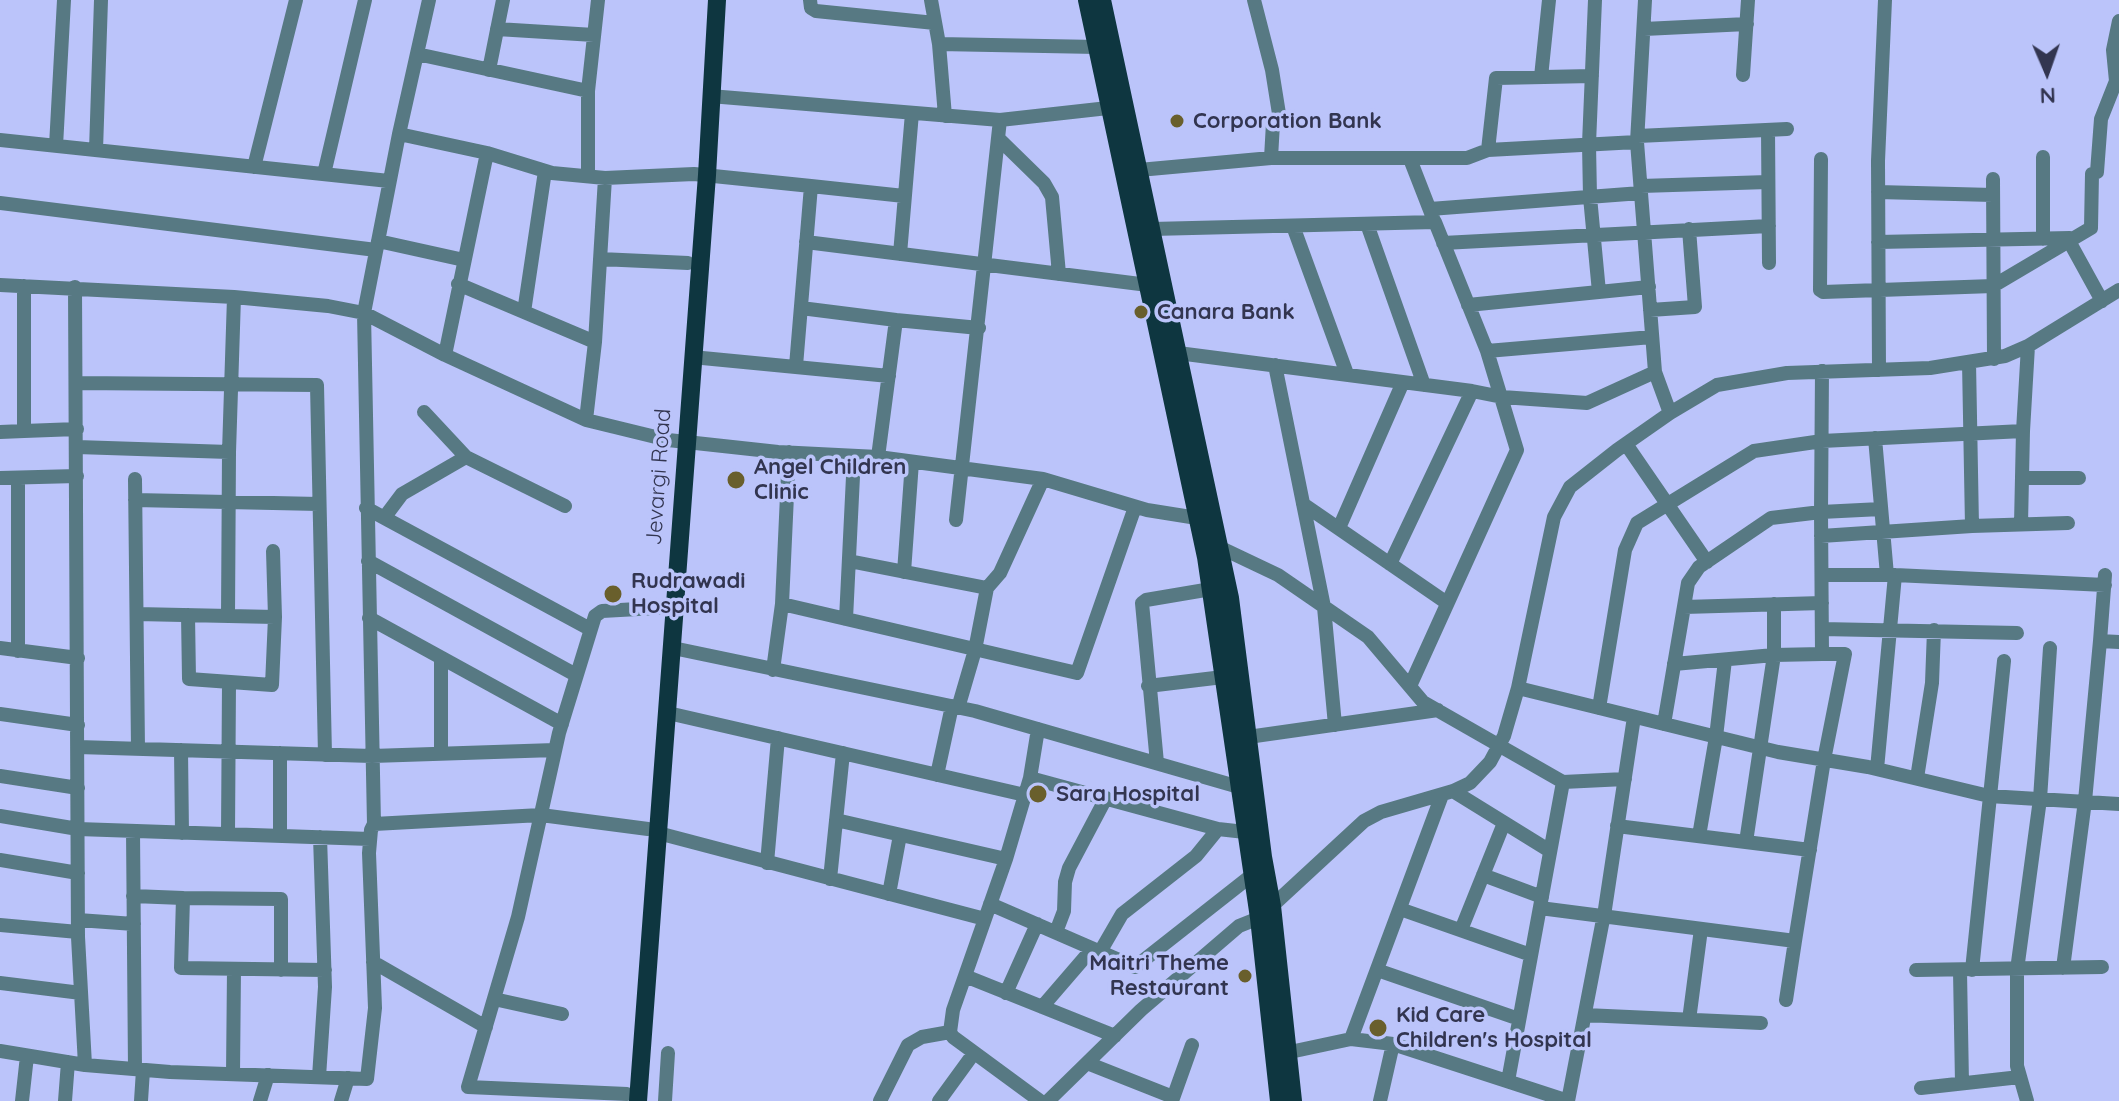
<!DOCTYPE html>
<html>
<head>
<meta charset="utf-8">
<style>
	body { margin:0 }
	#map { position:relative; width:2119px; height:1101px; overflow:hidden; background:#bbc4fa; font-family:Quicksand,sans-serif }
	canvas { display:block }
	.north { position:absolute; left:2007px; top:32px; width:80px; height:80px; -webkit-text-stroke:6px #bbc4fa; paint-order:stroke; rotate:178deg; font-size:22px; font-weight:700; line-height:32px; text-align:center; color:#323550 }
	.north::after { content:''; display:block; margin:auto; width:28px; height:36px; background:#323550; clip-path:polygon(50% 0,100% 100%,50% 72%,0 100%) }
</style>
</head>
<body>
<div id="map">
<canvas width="2119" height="1101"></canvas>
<div class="north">N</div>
</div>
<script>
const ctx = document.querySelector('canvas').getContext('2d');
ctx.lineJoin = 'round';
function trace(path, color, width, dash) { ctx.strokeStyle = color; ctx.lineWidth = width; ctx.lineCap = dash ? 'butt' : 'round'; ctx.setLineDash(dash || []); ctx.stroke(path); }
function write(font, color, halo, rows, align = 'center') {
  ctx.font = font + ' Quicksand,sans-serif'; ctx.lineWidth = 7; ctx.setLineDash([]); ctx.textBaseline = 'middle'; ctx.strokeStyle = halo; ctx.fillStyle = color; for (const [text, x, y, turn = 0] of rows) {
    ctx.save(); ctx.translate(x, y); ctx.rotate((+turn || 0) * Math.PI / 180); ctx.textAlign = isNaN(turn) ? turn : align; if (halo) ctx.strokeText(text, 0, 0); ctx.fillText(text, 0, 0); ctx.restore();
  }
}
const minor = new Path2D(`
	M810,0L811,8L816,11L935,23
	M931,0L939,44
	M1254,0L1272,70L1280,120L1273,123L1271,158
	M1595,0L1589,144L1590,197L1599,292
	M1645,0L1637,142L1655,372L1670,413
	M497,29L594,35
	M1644,29L1747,24
	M417,54L588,91
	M489,70L503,0
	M1743,75L1748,0
	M1541,77L1549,0
	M710,96L1000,120L1117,107
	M945,116L939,44L1097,47
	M1768,130L1769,263
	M399,134L487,153
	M1638,136L1787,129
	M998,138L1044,183L1052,197L1059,274
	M0,140L389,181
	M56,146L64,0
	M96,150L101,0
	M1488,150L1496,78L1592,76
	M2043,157V239
	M1410,159L1433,218
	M1821,159L1820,290L1823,292L1993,286L2091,228L2092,174L2097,172L2101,119L2116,81L2113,50L2119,21
	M254,167L296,0
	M1139,170L1271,158H1467L1488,150L1637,142
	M324,174L365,0
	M588,176V91L598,0
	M1993,179L1994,359
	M811,186L904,196
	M1641,186L1768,182
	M1878,192L1993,195
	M0,203L376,250
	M1430,209L1641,193
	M1367,224L1424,385
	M1293,226L1347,374
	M1152,229L1435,222L1487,351L1517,450L1410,686
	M378,241L464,260
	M2069,241L2102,301
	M806,242L1148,285
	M1878,242L2070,238
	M1443,243L1769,226
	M900,254L912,113
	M600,259L688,263
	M458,284L595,342
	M0,285L234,297L328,306L364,313L445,355L586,420L668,440L778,452L878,457L1043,479L1147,510L1197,518L1207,516
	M24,286V431L77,429
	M75,287L78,937L85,1065
	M1468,305L1649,287
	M801,308L896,320
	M1650,310L1695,307L1689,229
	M524,312L545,171
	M1487,351L1652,337
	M1178,353L1472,391L1502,397L1587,403L1655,372
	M445,355L487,153L552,173L605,178L694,174L811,186L796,366
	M692,357L889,376
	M1275,365L1324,607L1335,725
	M1879,370L1878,161L1885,0
	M76,383L317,385L325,755
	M424,412L466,457L565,506
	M586,420L595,342L605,178
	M0,432L24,431
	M1875,438L1887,575
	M1626,444L1707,562
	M77,447L229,452L228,616
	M229,452L234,297
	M878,457L896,320L979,328
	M0,478L77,476
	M2022,478H2079
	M135,479L138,749
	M135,500L319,504
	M1303,504L1447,603
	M366,508L590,629
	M384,518L402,494L466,457
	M956,520L1000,120
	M2021,524L2023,431
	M1972,526L2068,523
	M1339,528L1403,382
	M1821,536L1972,526L1969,362
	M1219,547L1278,575L1368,637L1423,702L1563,782L1508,1081
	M273,551L275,617
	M368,561L576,675
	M849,561L987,588L975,650L958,708
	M1390,564L1472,391
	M904,572L912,462
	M1822,575H1895L2105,585
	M987,588L1000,573L1043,479
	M782,604L789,452
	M1684,607L1822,603
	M137,614L275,617L272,685L189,679L188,615
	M369,618L562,724
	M846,619L854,456
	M1822,629L2017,633
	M2100,641L2105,575
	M0,648L78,658
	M673,648L975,711L1239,787
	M18,651V478
	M1674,664L1774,655L1822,654L1821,512L1881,509
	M773,670L782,604L1077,673L1135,507
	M1148,686L1223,677
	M1518,688L1778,752L1868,767L1989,796L2119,804
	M1599,708L1625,550L1637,523L1754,451L1822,441L2023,431L2028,346
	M668,713L1025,795
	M0,714L78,725
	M1664,724L1688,583L1699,567L1771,518L1821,512L1822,371
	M1248,737L1438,710
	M78,747L372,756L555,750
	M181,750L182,833
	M441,754V658
	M1157,763L1142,603L1146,600L1211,589
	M1877,769L1895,575
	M937,775L952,706
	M0,776L78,788
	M1030,778L1038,729
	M1917,778L1932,683L1934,630
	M1563,782L1625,779
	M1453,791L1550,851
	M0,816L78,829L370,839
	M836,820L1006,859
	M374,824L364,313L399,134L429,0
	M1617,826L1810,850
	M133,831L135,1069
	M658,833L985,919
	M228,834L229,682
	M280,836V753
	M1699,836L1716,737L1725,660
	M1746,842L1774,655V604
	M0,860L78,873
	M767,863L778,738
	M1483,875L1542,897
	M830,879L843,753
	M889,894L900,835
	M133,896L183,898
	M990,904L1135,967L1252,875
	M1540,908L1795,941L1824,760L1845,654H1822
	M1400,909L1531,955
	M78,920L134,924
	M0,925L78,932
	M1461,930L1504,823
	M1056,932L1064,911L1065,882L1069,868L1106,798
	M1100,952L1122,914L1196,856L1218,829
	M373,962L486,1027
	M2063,968L2085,801L2100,641L2119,642
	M281,970V899L183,898L181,968L325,970
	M1377,970L1519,1019
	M1916,970L2102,967
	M1972,970L2004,661
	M1960,971L1962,1083
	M965,976L1115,1036
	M0,983L81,993
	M1006,993L1037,924
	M494,999L562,1014
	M1786,1000L1795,941
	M1042,1007L1092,949
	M1585,1015L1761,1023
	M1689,1020L1701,929
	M1351,1039L1442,795
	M1393,1044L1568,1101
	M0,1051L85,1065L170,1072L367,1079L375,1008L369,853L371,830L374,824L541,815L648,829
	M1290,1052L1351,1039L1393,1044L1380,1101
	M1087,1063L1173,1097
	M233,1074L234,969
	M319,1077L325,987L320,837
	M1921,1088L2020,1077
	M627,1094L468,1087L518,917L559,733L595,616L602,611L674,607
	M22,1101L27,1056
	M65,1101L68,1062
	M141,1101L143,1070
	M260,1101L268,1075
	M341,1101L348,1078
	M665,1101L668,1053
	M880,1101L908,1045L922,1037L950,1032
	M939,1101L974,1053
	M1040,1101L953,1037L950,1032L953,1010L1006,859L1030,778L1218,829L1245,832
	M1048,1101L1141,1010L1239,926L1259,918L1364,821L1381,812L1453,791L1470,783L1490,762L1504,736L1518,688L1554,517L1570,487L1617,450L1670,413L1717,385L1787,373L1930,368L2005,356L2028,346L2119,290
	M1172,1101L1192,1045
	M1568,1101L1605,909L1634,717
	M2027,1101L2017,1066V970L2040,799L2050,648`);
const major = new Path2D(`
	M1087,0L1206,557L1259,918L1279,1101
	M1102,0L1230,598L1263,857L1272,906L1293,1101
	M638,1101L707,175L717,0`);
const markers = [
	[1177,121,8,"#695f2c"],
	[1141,312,8,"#695f2c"],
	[736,480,10,"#695f2c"],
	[613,594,10,"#695f2c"],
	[1038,794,10,"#695f2c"],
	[1245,976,8,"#695f2c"],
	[1378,1028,10,"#695f2c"]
];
const poiNames = [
	["Corporation Bank",1193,121],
	["Canara Bank",1157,312],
	["Angel Children",754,467],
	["Clinic",754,492],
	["Rudrawadi",631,581],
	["Hospital",631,606],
	["Sara Hospital",1056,794],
	["Maitri Theme",1229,963,"right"],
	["Restaurant",1229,988,"right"],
	["Kid Care",1396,1015],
	["Children's Hospital",1396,1040]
];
const streetNames = [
	["Jevargi Road",659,477,-86]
];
trace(minor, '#577983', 14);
trace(major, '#0e3640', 18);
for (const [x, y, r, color] of markers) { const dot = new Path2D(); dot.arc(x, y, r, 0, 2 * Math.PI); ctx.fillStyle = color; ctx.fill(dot); trace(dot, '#bbc4fa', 3); }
write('bold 22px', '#323550', '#bbc4fa', poiNames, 'left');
write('22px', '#323550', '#bbc4fa', streetNames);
</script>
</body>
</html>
